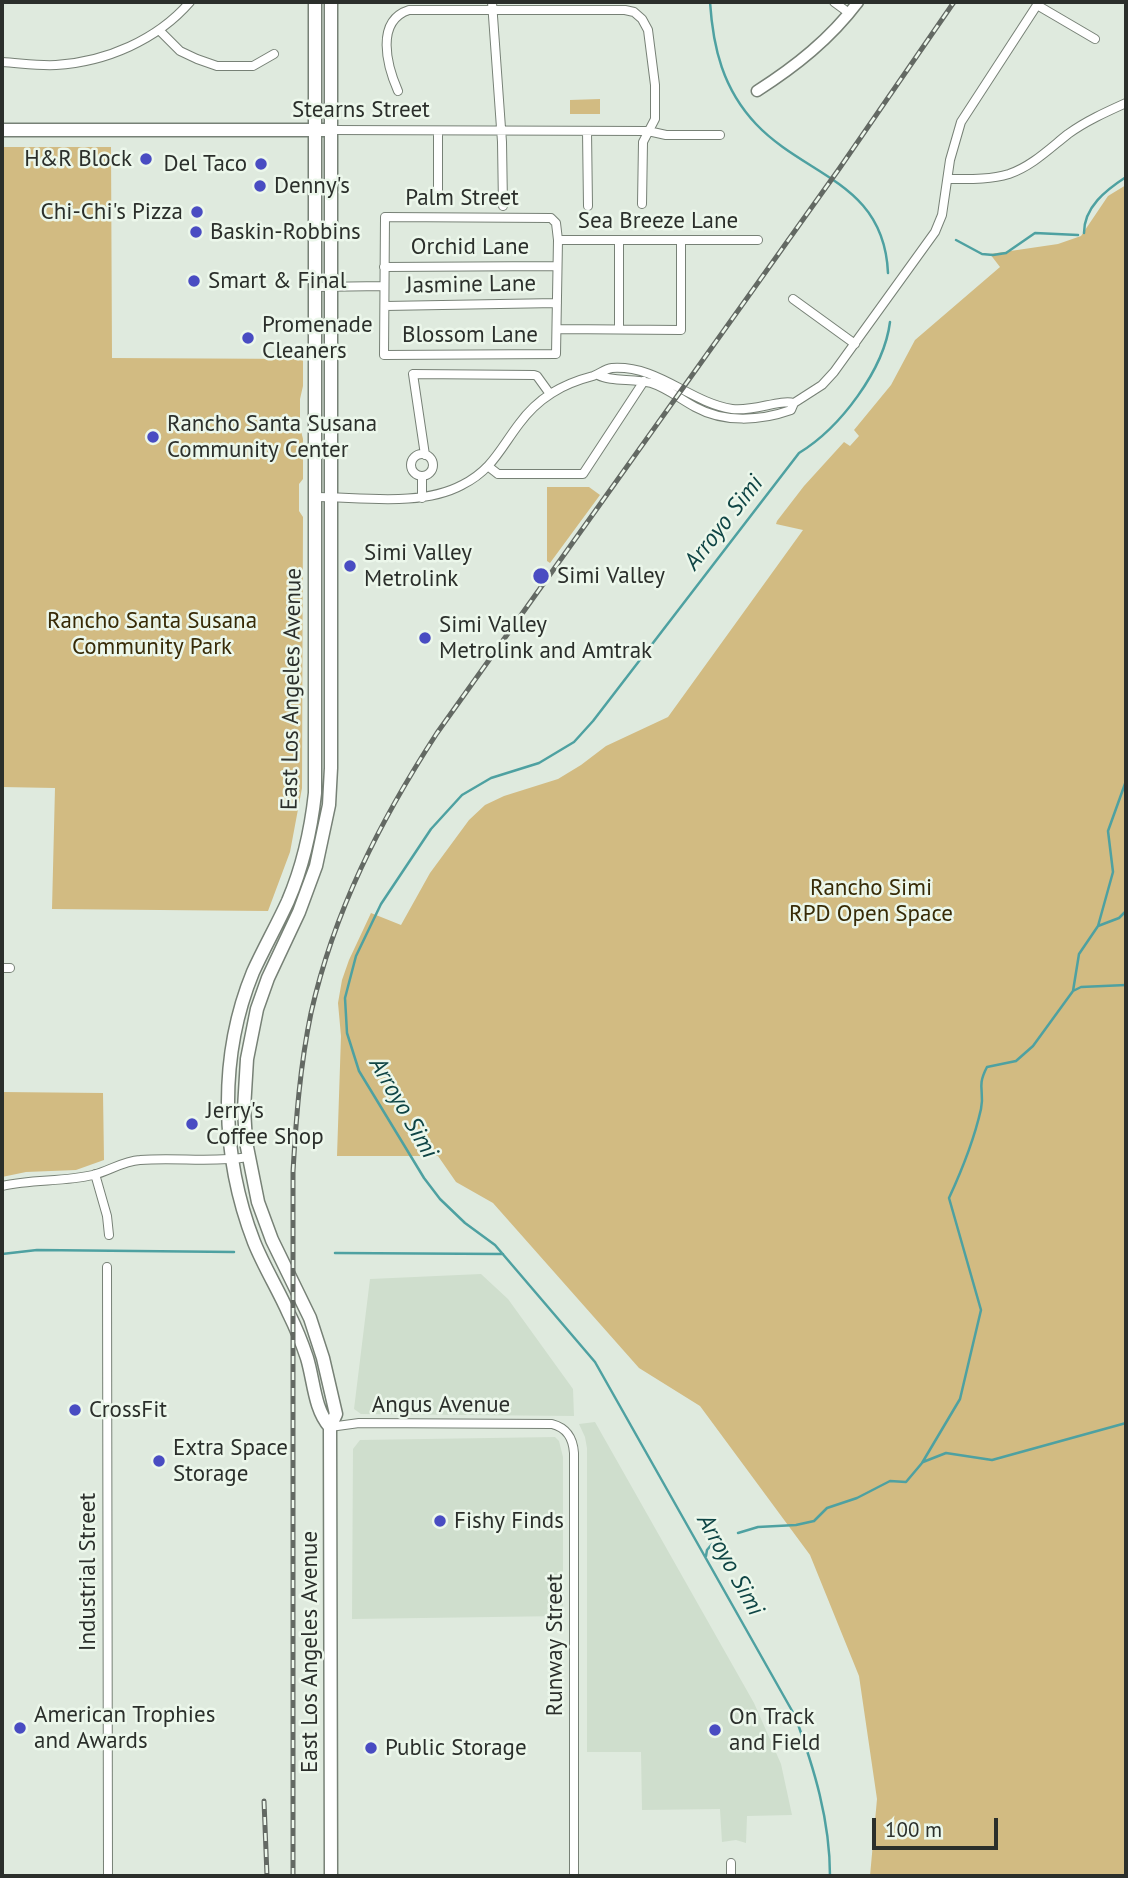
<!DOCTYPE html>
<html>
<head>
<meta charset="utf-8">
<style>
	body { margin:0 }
	#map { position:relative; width:1128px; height:1878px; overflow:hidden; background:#dfeade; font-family:"PT Sans",sans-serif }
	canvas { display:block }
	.frame { position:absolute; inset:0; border:4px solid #2b2f2b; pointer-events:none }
	.scale { position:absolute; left:872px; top:1818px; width:126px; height:32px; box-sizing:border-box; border:4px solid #2b2f2b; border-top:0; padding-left:9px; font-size:21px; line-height:24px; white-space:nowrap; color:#2b2f2b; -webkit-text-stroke:5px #ecf7eb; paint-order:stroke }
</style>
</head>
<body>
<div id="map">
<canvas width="1128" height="1878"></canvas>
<div class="frame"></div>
<div class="scale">100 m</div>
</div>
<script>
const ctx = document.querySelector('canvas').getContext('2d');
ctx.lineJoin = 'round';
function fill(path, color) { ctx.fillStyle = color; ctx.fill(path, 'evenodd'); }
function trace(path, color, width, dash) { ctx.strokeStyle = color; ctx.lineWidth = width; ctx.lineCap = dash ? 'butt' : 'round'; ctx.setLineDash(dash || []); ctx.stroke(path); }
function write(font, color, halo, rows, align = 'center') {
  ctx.font = font + ' "PT Sans",sans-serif'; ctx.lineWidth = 5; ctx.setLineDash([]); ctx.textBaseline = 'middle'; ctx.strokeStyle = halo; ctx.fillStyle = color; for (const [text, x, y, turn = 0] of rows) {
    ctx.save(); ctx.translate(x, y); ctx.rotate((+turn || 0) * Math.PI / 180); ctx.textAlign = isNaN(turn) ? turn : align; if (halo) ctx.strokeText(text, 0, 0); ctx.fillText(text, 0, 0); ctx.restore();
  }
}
const built = new Path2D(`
	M481,1274L508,1299L573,1389L574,1416L361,1414L354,1409L370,1279Z
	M595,1422L754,1703L781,1764L792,1815L747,1816L746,1843L736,1840L722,1842L720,1809L642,1810L641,1752H587V1448L585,1437L579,1424Z
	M555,1437L559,1441L563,1457V1616L352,1619L353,1449L360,1440Z`);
const green = new Path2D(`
	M600,99V114H570V100Z
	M2,147H111L112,358L303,359V386L300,399V427L303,439V479L299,484V511L303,517L302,788L290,852L268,911L52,909L55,788L2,787Z
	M1126,185V1876H870L877,1799L859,1676L810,1555L700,1406L639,1368L493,1203L456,1182L438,1156H337L341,1036L338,1003L342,980L349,960L371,913L401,925L430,873L469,820L485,805L504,796L558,779L581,765L606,746L668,717L803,530L776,524L777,521L804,486L844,442L850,446L859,436L854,430L891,385L915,340L1000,267L990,254L1058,244L1081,236L1108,196Z
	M547,487H589L600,495L550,563L547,561Z
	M2,1092L103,1093L104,1160L76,1170L26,1172L2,1177Z`);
const stream = new Path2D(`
	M710,2C713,48 723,89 756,124C806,177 884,182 888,273
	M1084,233C1084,207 1106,190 1126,177
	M956,240L982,254L993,255L1006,253L1035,233L1078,235
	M1098,926L1113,872L1108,831L1126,781
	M1073,991L1081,987L1126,985
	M335,1253L503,1254
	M2,1254L37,1250L234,1252
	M923,1462L946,1453L992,1460L1126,1423
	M738,1533L758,1527L796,1525L814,1521L827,1508L857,1498L890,1481L906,1482L922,1463L960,1399L981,1310L949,1198C962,1170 974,1140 981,1109C985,1090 976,1088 987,1067L1016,1061L1033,1046L1073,991L1079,954L1098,926L1119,918L1126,911
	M706,1556L707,1550L712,1544
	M830,1876C830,1820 814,1768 795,1716L595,1362L495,1245L465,1223L440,1199L424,1178L359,1071L347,1033L345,998L356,956L381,904L431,829L462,795L491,778L539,763L574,742L593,721L799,453C840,428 884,370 890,322`);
const minor = new Path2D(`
	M492,2L502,142L503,206
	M834,2L849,13
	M1037,5L1095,39
	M159,30L180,51L197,59L217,66H253L274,54
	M2,62C20,63 38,66 56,65C106,62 157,40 190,2
	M398,91C387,66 375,21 409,10H625L634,12L642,19L648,30L655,85V119L643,142L642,204
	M331,130L648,131L666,135H720
	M587,131L588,206
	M948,179C968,179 989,180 1009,174C1032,166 1049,149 1068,134C1086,121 1106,112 1126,103
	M438,201V131
	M385,217L551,218L556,223L558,240L556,354L384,355Z
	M558,240H758
	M384,267L556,266
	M315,287L384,286
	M793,299L855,344
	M385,306L557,303
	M557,329L681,330V240
	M619,329V240
	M598,375C611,382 634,378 651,383C667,388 680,399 695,407C724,423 760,421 791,410L794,403L822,385L834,372L935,232L942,215L950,160L961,122L1039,2
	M411 465a11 11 0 1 1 22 0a11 11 0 1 1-22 0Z
	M425,455L413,374L534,375L537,376L550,394
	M489,467L498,474H583L644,381
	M422,476V498
	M315,497C361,497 421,507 462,485C492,470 500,449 519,424C538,398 562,384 593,376C600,374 604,369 612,368C658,365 689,402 732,409C753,412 780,399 794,403
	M2,968H10
	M95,1174L107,1216L109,1235
	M2,1186C32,1179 63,1182 93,1175C109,1171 123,1161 140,1160C176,1157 212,1163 248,1157
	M107,1267L108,1876
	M330,1427L359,1423L552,1424C567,1428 573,1438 574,1453V1876
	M731,1863V1876`);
const tertiary = new Path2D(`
	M757,91C796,66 830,39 858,2`);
const secondary = new Path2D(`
	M2,130H331`);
const primary = new Path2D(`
	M315,2V793C311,830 303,866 288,901C277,925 264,948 253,972C218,1057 221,1157 254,1242C264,1267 278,1289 289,1314C296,1328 302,1343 307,1358C314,1381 314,1409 330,1427
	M331,1876L330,1427L336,1414L323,1358L310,1318L272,1240L258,1202L246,1142L244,1109L247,1059L257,1009L268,978L299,912L316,866L329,805L331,768V2`);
const rail = new Path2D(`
	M264,1801L267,1876
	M293,1876V1172C296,1119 300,1066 311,1013C334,911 380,821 437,733L839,169L954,2`);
const markers = [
	[146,159,7,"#494cc2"],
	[261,164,7,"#494cc2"],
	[260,186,7,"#494cc2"],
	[197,212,7,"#494cc2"],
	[196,232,7,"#494cc2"],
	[194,281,7,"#494cc2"],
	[248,338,7,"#494cc2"],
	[153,437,7,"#494cc2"],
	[350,566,7,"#494cc2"],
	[541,576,9,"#494cc2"],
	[425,638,7,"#494cc2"],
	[192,1124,7,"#494cc2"],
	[75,1410,7,"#494cc2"],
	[159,1461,7,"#494cc2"],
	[440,1521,7,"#494cc2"],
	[20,1728,7,"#494cc2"],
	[715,1730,7,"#494cc2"],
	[371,1748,7,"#494cc2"]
];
const streetNames = [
	["Stearns Street",361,110],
	["Palm Street",462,198],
	["Sea Breeze Lane",658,221],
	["Orchid Lane",470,247],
	["Jasmine Lane",471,285,-1],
	["Blossom Lane",470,335],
	["East Los Angeles Avenue",292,689,-89],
	["Angus Avenue",441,1405],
	["Industrial Street",88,1572,-90],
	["Runway Street",555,1645,-90],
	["East Los Angeles Avenue",310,1652,-90]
];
const poiNames = [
	["H&R Block",132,159,"right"],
	["Del Taco",247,164,"right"],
	["Denny's",274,186],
	["Chi-Chi's Pizza",183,212,"right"],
	["Baskin-Robbins",210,232],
	["Smart & Final",208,281],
	["Promenade",262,325],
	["Cleaners",262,351],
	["Rancho Santa Susana",167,424],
	["Community Center",167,450],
	["Simi Valley",364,553],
	["Metrolink",364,579],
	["Simi Valley",557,576],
	["Simi Valley",439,625],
	["Metrolink and Amtrak",439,651],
	["Jerry's",206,1111],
	["Coffee Shop",206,1137],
	["CrossFit",89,1410],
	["Extra Space",173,1448],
	["Storage",173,1474],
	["Fishy Finds",454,1521],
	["American Trophies",34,1715],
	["and Awards",34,1741],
	["On Track",729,1717],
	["and Field",729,1743],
	["Public Storage",385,1748]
];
const parkNames = [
	["Rancho Santa Susana",152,621],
	["Community Park",152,647],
	["Rancho Simi",871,888],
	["RPD Open Space",871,914]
];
const waterNames = [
	["Arroyo Simi",724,523,-52],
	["Arroyo Simi",403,1108,60],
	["Arroyo Simi",730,1565,61]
];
fill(built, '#cfdecd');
fill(green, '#d2bb82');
trace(stream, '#4ea1a1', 2.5);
trace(minor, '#778176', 10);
trace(tertiary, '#778176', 13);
trace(secondary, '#778176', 15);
trace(primary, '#778176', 15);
trace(minor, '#fff', 8);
trace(tertiary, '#fff', 10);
trace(secondary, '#fff', 12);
trace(primary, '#fff', 12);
trace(rail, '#636963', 5);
trace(rail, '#ecf7eb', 2.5, [8]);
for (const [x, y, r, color] of markers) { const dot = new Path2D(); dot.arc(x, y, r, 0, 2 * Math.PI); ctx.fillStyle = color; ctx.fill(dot); trace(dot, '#ecf7eb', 2.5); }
write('23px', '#2b2f2b', '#ecf7eb', streetNames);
write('23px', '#2b2f2b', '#ecf7eb', poiNames, 'left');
write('23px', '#372a06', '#ecf7eb', parkNames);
write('italic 24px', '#0f4545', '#ecf7eb', waterNames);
</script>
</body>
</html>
